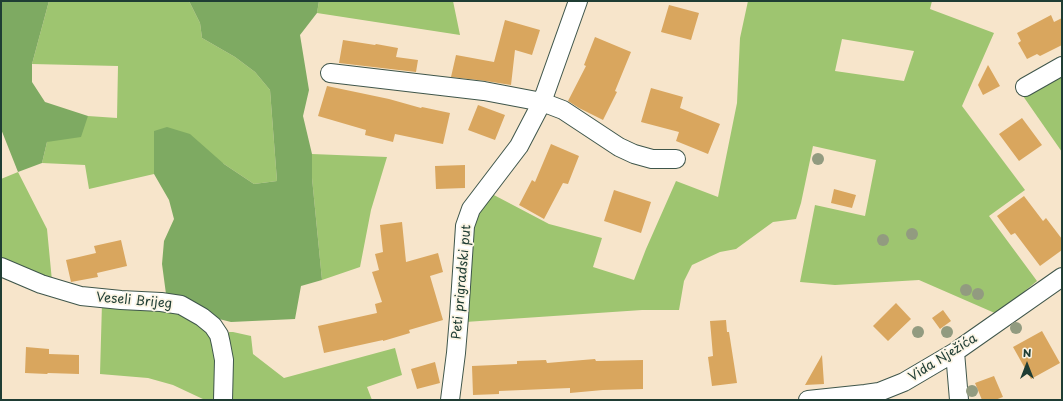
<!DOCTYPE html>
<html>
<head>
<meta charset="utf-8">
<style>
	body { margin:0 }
	#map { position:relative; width:1063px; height:401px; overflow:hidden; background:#f7e5cb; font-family:"Playpen Sans",sans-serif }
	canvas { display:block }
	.frame { position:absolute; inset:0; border:2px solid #1f3d34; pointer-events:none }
	.north { position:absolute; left:1007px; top:345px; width:40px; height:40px; -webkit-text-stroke:3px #fcf5e5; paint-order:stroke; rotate:0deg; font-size:11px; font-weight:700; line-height:16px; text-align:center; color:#1f3d34 }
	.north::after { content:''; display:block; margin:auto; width:14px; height:18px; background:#1f3d34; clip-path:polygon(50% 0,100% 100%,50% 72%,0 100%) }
</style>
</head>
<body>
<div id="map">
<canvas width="1063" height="401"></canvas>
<div class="frame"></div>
<div class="north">N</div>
</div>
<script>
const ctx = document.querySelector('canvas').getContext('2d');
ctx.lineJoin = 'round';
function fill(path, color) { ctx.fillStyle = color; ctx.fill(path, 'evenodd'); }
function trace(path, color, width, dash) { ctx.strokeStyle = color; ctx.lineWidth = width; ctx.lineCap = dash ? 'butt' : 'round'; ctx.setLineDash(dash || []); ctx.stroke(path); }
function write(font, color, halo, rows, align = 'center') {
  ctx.font = font + ' "Playpen Sans",sans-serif'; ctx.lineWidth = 3.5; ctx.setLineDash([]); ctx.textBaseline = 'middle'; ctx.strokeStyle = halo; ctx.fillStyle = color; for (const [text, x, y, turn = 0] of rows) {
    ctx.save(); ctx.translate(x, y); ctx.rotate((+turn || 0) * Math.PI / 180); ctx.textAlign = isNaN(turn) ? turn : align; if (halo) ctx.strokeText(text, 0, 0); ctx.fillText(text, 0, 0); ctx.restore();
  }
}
const green = new Path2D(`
	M49,1H189L200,23L202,38L235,57L255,72L270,90L277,181L254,184L224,164L154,131V174L89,189L85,165L42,163L47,142L88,116L117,118L118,66L32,64Z
	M319,1H453L460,35L317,13Z
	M748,1H932L930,9L994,33L962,106L1025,190L989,216L1037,281L997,314L919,280L835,285L800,282L815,205L865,216L876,160L813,146L801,203L796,219L773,222L736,249L720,252L692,265L684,281L679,310H642L465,322L471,227L476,214L492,194L549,224L602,238L593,267L634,280L646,249L676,181L718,197L737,103L740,38ZM842,39L914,51L904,81L835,71Z
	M1062,72V152L1023,96Z
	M312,154L387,157L371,210L360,267L322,280L312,178Z
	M18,172L47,229L52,281L1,259V179Z
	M102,303L182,311L213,333L219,400H205L173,385L148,378L100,374Z
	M229,332H233L251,336L253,354L284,378L395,348L402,375L367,387L372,400H227L228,338Z`);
const forest = new Path2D(`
	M1,1H49L32,64V82L45,102L88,116L81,137L47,142L42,163L18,172L1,129Z
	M189,1H319L317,13L300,35L309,90L303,116L312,154V178L322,280L301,286L295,319L231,322L207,316L166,294L162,264L164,241L174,219L169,200L154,174V131L167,127L190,134L224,164L254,184L277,181L270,90L255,72L235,57L202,38L200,23Z`);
const building = new Path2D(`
	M669,5L699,13L691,40L661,32Z
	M1051,15L1054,22L1062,18V45L1040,56L1037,54L1027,59L1018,43L1021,41L1017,33Z
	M505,20L540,30L532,55L515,50L511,85L486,81L451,77L456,55L494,62Z
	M595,37L631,52L615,91L617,92L603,120L579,108L568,101L586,66L584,65Z
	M343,40L375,45L376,44L398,48L396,57L418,60L416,72L339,63Z
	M988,65L1000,86L983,95L978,85Z
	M327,86L389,99L421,108L422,107L450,113L443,144L395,134L393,142L365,135L366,130L318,116Z
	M651,88L683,97L680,108L720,124L708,154L676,141L679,132L641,122Z
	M478,105L505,115L495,140L468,130Z
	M1022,118L1042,145L1019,161L999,134Z
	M551,144L579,156L568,184L563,183L544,219L519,205L532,180L535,182Z
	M465,165V188L436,189L435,166Z
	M834,189L856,195L852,208L831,203Z
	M614,190L651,202L641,233L604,221Z
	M1024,196L1043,221L1046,218L1062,239V250L1040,266L1015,233L1011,235L997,216Z
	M402,222L406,262L438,253L443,272L430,276L443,320L409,330L410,333L383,341V340L324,353L318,326L377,313L375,304L382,302L372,272L379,270L375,254L383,252L380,225Z
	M121,240L127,266L97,273L98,277L71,282L66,260L96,253L94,246Z
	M896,303L911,319L888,341L873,326Z
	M943,310L951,321L940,329L932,318Z
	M726,320L727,332H729L737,383L712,386L708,357L713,356L710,321Z
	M1042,331L1060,363L1031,379L1013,347Z
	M26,347L49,349V354L79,355V374L48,373L47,374L25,373Z
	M822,355L824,384L805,385Z
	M595,359L596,361L643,360V389L603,390L570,393V388L499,391V394L473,395L472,366L517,364V361L546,360L547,363Z
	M435,362L440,383L417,389L411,369Z
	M994,376L1003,397L995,400H982L975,383Z`);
const street = new Path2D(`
	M330,73L484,91L542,102L563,110L619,147L634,154L652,159H676
	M1025,87L1062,66
	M1,267L41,284L81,296L121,300L161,302L181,305L202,317L213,326L219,335L221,344L224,360L223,400
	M955,352L959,400
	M450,400L456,353L459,317L465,226L471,209L519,146L542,102L578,1
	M808,400L865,394L879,392L904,382L955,352L1062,277`);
const trees = [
	[818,159],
	[912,234],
	[883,240],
	[966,290],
	[978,294],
	[1016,328],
	[918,332],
	[947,332],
	[972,391]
];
const streetNames = [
	["Peti prigradski put",462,282,-85],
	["Veseli Brijeg",134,301,5],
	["Vida Nježića",943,358,-32]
];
fill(green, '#9ec570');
fill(forest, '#7eaa62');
fill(building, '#d9a65e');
trace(street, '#3f564b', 20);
trace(street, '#fff', 18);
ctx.fillStyle = '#929b80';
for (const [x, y] of trees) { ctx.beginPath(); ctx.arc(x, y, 6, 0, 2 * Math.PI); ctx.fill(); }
write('13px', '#1f3d34', '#fcf5e5', streetNames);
</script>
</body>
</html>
